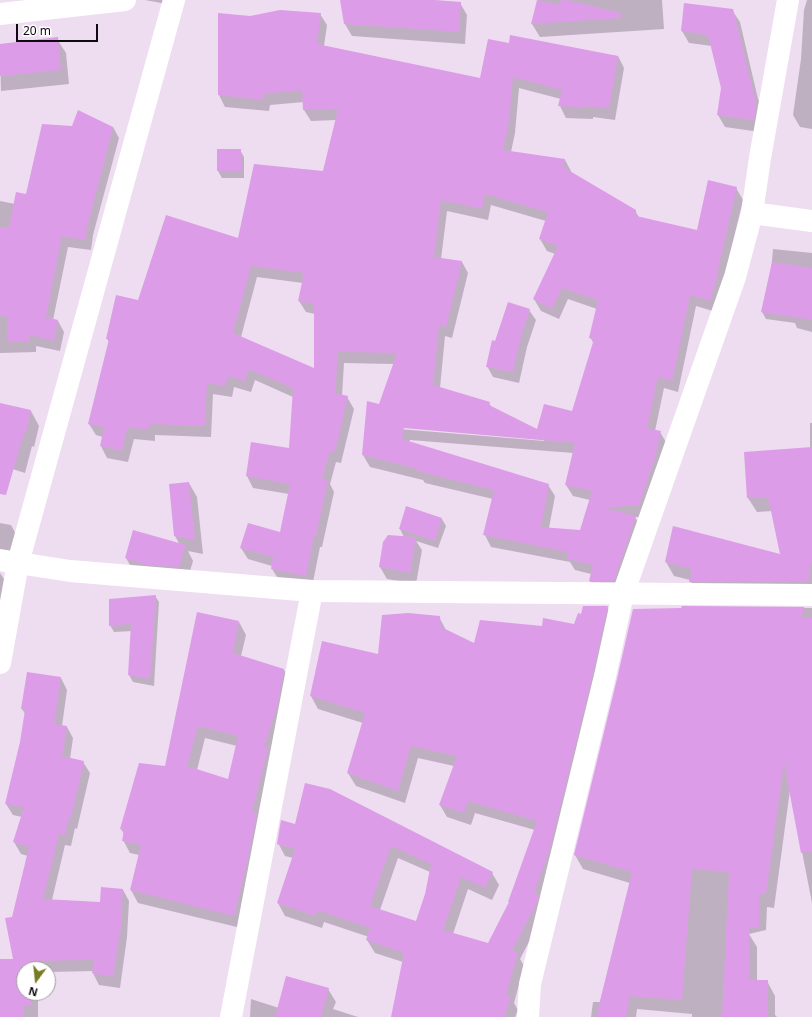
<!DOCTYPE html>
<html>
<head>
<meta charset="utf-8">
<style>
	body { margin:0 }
	#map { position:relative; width:812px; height:1017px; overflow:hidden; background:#eedcf1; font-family:"Noto Sans",sans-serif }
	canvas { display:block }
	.north { position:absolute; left:16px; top:961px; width:40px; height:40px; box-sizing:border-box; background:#fff; border:1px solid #9f9d9f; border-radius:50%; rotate:195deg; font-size:11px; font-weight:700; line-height:16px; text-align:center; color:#0f0910 }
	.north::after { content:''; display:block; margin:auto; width:14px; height:18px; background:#787b24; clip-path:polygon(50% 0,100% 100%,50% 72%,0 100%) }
	.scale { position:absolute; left:16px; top:24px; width:82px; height:18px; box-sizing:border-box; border:2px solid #0f0910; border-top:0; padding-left:5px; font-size:12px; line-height:14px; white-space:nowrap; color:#0f0910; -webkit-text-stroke:3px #fff; paint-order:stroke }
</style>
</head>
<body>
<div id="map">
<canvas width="812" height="1017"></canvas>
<div class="north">N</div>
<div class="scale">20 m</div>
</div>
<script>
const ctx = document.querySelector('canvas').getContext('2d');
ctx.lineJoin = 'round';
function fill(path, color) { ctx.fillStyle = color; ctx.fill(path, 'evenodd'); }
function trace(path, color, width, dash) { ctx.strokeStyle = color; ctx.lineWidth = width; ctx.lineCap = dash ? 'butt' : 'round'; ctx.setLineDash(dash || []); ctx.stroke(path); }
const shadow = new Path2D(`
	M145,0H173L172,5Z
	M341,0H420L460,3L467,15L465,44L352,36L345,24Z
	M538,0H662L664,29L540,37L532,24Z
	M807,0H812V129L800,127L793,115L801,59L804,10Z
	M732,10L740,22L758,99L763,108L760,132L725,127L718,115L722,88L712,46L689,43L682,31Z
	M219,14L250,17L320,14L327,25L324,46L481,79L509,44L618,56L624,68L615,120L593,117V119L566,118L560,106L561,99L519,88L515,133L511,152L565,160L571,171V173L635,211L639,217L698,231L736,188L743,200L716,312L696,306L678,392L664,388L655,431L660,432L667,444L645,517H635L641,528L621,592H596L590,581L591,574L575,570L570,562L491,547L485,535L493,499L425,483L423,480L370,467L363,455L394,364L344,363L342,396L347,397L354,409L341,463L336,462L330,484L334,492L322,547H320L312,587L279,580L272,569V566L248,559L241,548L281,534L289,494L253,488L247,476L252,443L290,449L293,397L255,380L251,392L234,387L232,397L213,394L211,437L155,435V441L134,439L128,462L107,458L101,446L103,437L96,435L89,424L109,342L107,339L139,301L238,239L323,172L336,120L311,121L304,110V102L270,105L269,111L225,107L219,95ZM491,205L546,221L540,239L547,251L555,254L534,299L541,311L559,319L568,299L597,309L590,337L594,344L573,412L538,430L492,408L489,403L440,388L445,336L452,338L468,273L462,262L441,259L447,211L488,220ZM257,277L303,283L299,301L306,312L315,314V370L241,337ZM399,427L542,439L545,441L399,429ZM410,440L573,453L566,485L573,496L590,500L581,531L549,528L555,496L548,485L409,442Z
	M57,39L66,53L69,84L1,91L0,45Z
	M113,127L119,138L93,235L91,250L68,247L53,320L58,321L64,332L60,351L36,346V352L0,353V201L15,204Z
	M240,150L244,157V178H222L218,171Z
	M773,249L812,253V332L797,328L795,323L766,319L762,312L771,271Z
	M529,310L536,320L527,347L519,383L493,377L487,366L496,342Z
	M0,405L31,411L39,426L34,447L32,446L25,473L0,465Z
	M810,423H812V596L698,595L690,580L674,576L666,562L781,555L772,511L757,512L748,498L810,448Z
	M189,483L197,497L203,554L188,551L193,561L187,581L134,572L126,558L180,545L175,536Z
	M407,507L442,519L446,526L438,548L416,541L422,550L416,584L387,579L380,567L404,537L400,529Z
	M0,523L11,525L19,540L0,565Z
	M0,573L10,588L0,621Z
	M155,596L159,602L154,686L133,682L129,675L132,631L114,632L110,625Z
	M607,607L614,619L544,913L520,959L524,966L514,1003L518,1010L515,1017H392L403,962L375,953L367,940L369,937L324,922L322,928L285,916L278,903L293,858L285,856L278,843L296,825L306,784L492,873L499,885L492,900L468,889L453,934L488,944L510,903L535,830L475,813L471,825L447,817L440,805L454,766L418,758L405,803L356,786L348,773L363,723L318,709L311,696L439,617L446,630L475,644L543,627L575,625L582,615ZM398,858L430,872L426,894L416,922L380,910Z
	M683,607L812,608V903L790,790L774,908L767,907L766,930L749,934L757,947V981H767L775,996V1015L777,1017H692V1014L637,1009L636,1017H591L593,1002H600L630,883L583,869L575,855Z
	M239,622L246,635L241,656L284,670L291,682L241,928L138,903L131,890L139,855L130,853L123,840L124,834L121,829L166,767ZM205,738L237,746L229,780L197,770Z
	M61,678L67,690L62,726L67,727L73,738L70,759L83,762L90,773L77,829L75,828L71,846L65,845L52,900L101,903L123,890L129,901L127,937L120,988L99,985L93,973V971L48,972V969H24V993H38V1017H0V960H14L13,918L28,856L21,854L14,842L22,817L13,815L6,804L21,742L26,715L22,709Z
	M328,989L336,1002L333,1009L358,1017H250L251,999L279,1008Z`);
const building = new Path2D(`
	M340,0H435L461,2L459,32L344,24Z
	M537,0L560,5L561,0H567L621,13V18L531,24Z
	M684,3L733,9L756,103L754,120L717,115L721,88L708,35L681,31Z
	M280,10L321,13L317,44L480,78L488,39L509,43L510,35L618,56L609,108L587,106V108L558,106L562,90L513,77L509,121L503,150L565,159L563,167L636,210V216L697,230L708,180L737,187L717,273L718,274L710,301L690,295L672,381L658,377L647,428L661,431L655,457L639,505L604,508L636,516L614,581H589L593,565L567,559L568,552L483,535L494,490L417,471L418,469L362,455L367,401L379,404L397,353L338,352L335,393L348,396L335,452L330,451L322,478L328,480L316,536L314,535L306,576L271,569L273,557L240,548L248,523L280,532L290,484L246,476L251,442L289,448L293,388L248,369L245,381L227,376L226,386L207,383L205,426L149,424V429L127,428L122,451L100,446L104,427L88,424L109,339H106L116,295L138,300L166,215L238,238L254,164L323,171L338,109L303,110L302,90L264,94L263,100L218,95V13L250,16ZM485,194L548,212L539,239L558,246L533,299L552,309L562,288L598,300L589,338L594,339L572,411L544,404L537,429L489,405L490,402L433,385L439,325L446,327L462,261L434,257L441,200L482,209ZM251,266L304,273L298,301L314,304V368L233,333ZM404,428L575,443L565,485L592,491L580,530L541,527L549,484L402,439Z
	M58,37L61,70L0,76V44Z
	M78,110L113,127L88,224L85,240L62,236L46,317L58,320L54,341L30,335V341L7,342V316H0V227H9L16,192L26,194L42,124L72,126Z
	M217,149H241V171H217Z
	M772,262L812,268V320L761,312Z
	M508,302L530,309L521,336L513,372L486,367L492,340L495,341Z
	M0,403L31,410L26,433H24L6,495L0,494Z
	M812,447V559L808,582H689L692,569L665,562L673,526L780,554L768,497L747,498L744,452Z
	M189,482L195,540L174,536L169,484Z
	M406,506L442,518L435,541L399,529Z
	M133,530L186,545L179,567L147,565L125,558Z
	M388,535L416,537L410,573L379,567L383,542Z
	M156,595L150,679L128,675L131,624L109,626V599Z
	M583,606H608L593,673L550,848L534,893L539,895L538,900L512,951L518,952L506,995L511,997L504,1017H391L404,953L366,940L370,928L317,910L315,916L277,903L295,849L277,844L281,820L295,824L305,783L330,789L493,872L485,888L461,877L443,930L488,943L509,902H508L537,821L468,801L464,813L439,805L457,756L411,746L398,791L347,773L365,713L310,696L322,641L378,654L382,615L408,613L440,616L441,627L474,643L480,620L542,626L543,618L574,624L578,613L581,614ZM391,846L431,864L425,894L416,921L370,906Z
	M682,606L804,607L802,617H812V852L801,853L784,763L766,894L759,893V928H749L750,980H768V1017H722L729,872L692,869L682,1000L630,996L626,1017H596L632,872L574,855L617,679L633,609L681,608Z
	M197,612L239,621L233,653L284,669L278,703L264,747L268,748L252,812L257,813L248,858L234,916L130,890L141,845L122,841L124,830L120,829L139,763L165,766ZM198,726L238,736L228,779L187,766Z
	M27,672L61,677L54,724L67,726L62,756L84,761L71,818L69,817L65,835L59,834L43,899L100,902L101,887L123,889L121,925L113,977L92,973L94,960L32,961V969H24V993H32V1005L24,1006V1017H0V959H13L5,918L12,917L29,847L13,842L24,807L5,804L20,742L25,710L21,709Z
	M286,976L329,988L321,1017H275Z`);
const minor = new Path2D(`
	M0,14L125,0
	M752,213L812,221
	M0,663L18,563L174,0
	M231,1017L312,591
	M528,1017L530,984L605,676L623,594L735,277L752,213L760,158L788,0`);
const tertiary = new Path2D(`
	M0,560L70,571L312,591L812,595`);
fill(shadow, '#0003');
fill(building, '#dc9ce7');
trace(minor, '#fff', 22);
trace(tertiary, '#fff', 22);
</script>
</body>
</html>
